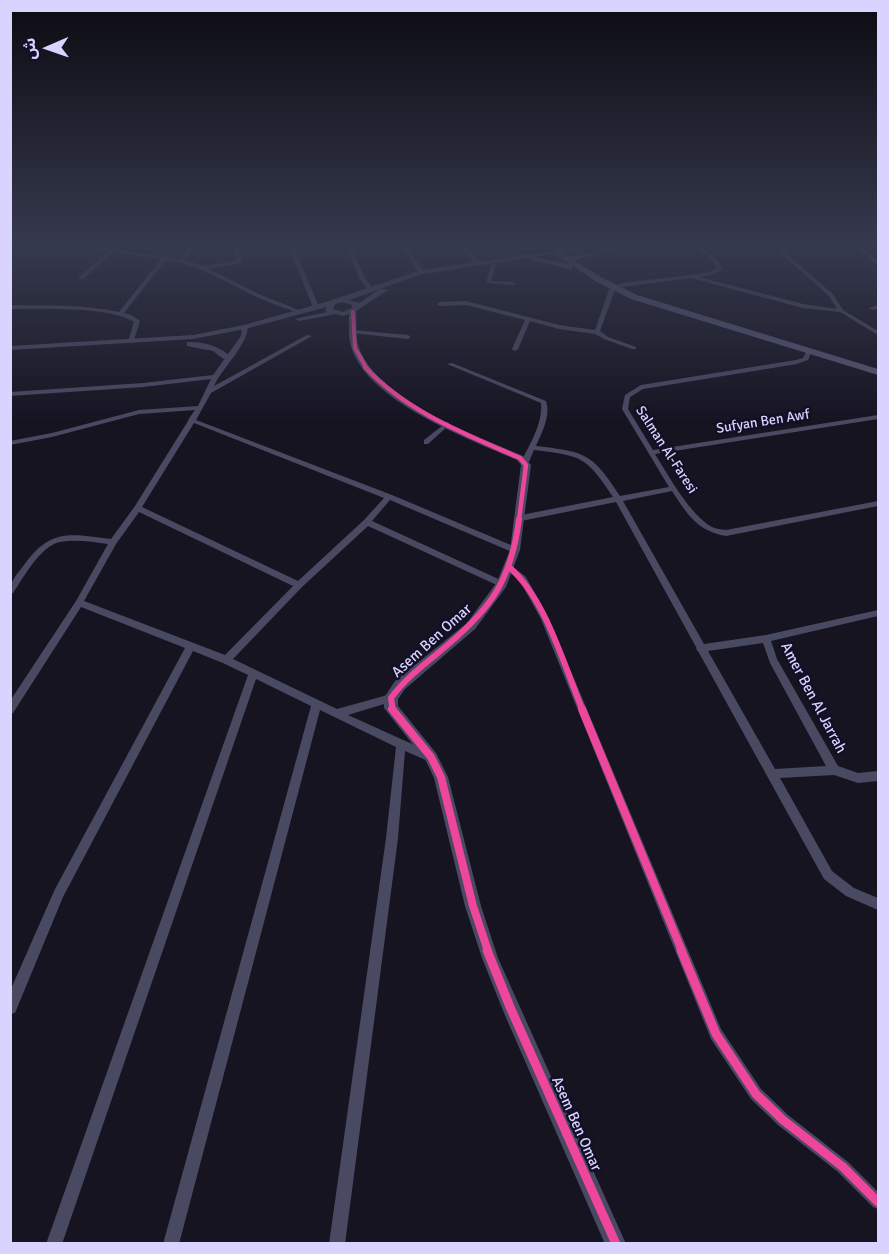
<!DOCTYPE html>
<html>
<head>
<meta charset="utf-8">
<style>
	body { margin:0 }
	#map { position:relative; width:889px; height:1254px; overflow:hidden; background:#161421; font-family:Signika,"Noto Sans Arabic",sans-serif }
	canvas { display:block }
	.frame { position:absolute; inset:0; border:12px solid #d9d4ff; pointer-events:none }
	.north { position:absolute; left:18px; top:18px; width:60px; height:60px; -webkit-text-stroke:4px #130f26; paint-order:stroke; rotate:268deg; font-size:16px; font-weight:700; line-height:24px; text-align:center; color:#d9d4ff }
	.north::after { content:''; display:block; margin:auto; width:21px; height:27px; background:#d9d4ff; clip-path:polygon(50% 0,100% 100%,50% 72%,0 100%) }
</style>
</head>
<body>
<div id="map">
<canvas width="889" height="1254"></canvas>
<div class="frame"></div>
<div class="north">ش</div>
</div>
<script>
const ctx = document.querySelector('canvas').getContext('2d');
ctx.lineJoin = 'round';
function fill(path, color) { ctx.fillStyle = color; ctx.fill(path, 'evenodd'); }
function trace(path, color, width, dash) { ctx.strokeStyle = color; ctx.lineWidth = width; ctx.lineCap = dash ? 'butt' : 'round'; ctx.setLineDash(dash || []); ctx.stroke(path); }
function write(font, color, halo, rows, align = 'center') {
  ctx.font = font + ' Signika,sans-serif'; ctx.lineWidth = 5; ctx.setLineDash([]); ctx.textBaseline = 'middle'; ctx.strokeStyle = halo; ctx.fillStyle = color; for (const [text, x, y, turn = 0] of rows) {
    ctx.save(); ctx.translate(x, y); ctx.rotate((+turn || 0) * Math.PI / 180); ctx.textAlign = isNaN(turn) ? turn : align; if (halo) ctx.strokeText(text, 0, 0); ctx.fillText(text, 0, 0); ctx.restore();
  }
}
const minor = new Path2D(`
	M10,248H19L10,251Z
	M93,248H107L164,257L166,255L168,257L181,259L188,248H193L185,260L204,266L236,261L234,248H239L242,259L240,263L209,269L261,295L301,311L296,312C283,307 269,303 257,297C224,282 203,266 166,260L124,313L131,315L140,321L133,343L128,342L134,322C109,306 41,309 10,309V305C46,306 84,304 119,312L161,259L114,252L83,279H79V277L108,251Z
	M289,248H294L319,307L318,308L313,307Z
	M347,248H352L365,278L373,289L372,290H368L359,278Z
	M403,248H408L424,272L423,273H419Z
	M462,248H467L479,262V264H475Z
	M609,248H619L583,258L580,256Z
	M698,248H703L719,262L722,270L711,275L699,277L803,304L837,309L829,296L775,248H780L833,294L843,310L878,331V335L840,312L803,308L691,278L621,287L618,285L621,283L708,273L716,269L715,264Z
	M858,248H863L878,261V264H876Z
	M491,264L496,265L491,281L513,282L516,284L515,285L486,283Z
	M613,285L616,287L600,331L608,337L636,347V349H632L604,339L595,334L559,329L530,321L518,349L515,351L512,349L525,320L466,305L440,306L437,304L440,302L466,301L559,325L595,330L610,287Z
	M878,305V309L872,310L869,308Z
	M245,325L248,327C246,347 223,367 214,386L307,335L312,336L211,393L196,420L392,495L518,548L519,550L515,553L512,552L390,500L372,521L505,582L506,584L505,586H499L368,526L302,587L233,659L337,709L391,694L394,695L396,698L394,701L348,715L432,753L433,756L432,759L428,761L405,751L398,838L345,1244H329L386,838L396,747L320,710L179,1244H163L311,706L256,679L62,1244H46L248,675L223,663L193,651L63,897L15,1013L10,1014V991L55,889L185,648L81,607L13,713L10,714V701L76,601L108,544C93,542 75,539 60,542C40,546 24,577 13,593L10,594C10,580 16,576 24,565C51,528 69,534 111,539L135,506L188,421V420L195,410L139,414L52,437L10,445V441L52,433L139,410L198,406L211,379L143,387L10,396V392L143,383L213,375L241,336L242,327ZM194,423L384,498L364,520L298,581L142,507ZM139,512L293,586L225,655L84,601L116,544Z
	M353,330L408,335L411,337L408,339L351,333V331Z
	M807,350L812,351L808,360L797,364L643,389L630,397L628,409L653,450L878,415V419L655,454C668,475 690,515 712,527C716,529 721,529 726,530L878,501V506L726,536C697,531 687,514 672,491L623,501L704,644L766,635L878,610V616L771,641L777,659L838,766L858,773L878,771V781L858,783L834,775L780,778L832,871L854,888L878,898V910L846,896L824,879L698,651H697L696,647L616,502L521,521L517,518L521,515L613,497C586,456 582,456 534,450L528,464H522L521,462C530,444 543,423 541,403L447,364L452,363L546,401C551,416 542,432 536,446C586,452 592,453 620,496L669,487L622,409L625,395L641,385L796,360L803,358ZM763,643L770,663L826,766L775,769L708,651Z
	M447,422L449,423V425L428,444H424V440Z
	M509,564L526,577L549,619L721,1029L761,1089L788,1115L848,1162L878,1192V1209L873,1207L838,1172L778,1125L751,1099L711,1039L541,619L520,581L506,569L505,567Z`);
const tertiary = new Path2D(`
	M560,250L562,251V253L422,274L349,300L359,303L381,288L388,290L356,311C357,323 355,337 359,348C379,401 475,435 523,456L531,465L520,550L506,587L475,629L405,689L398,699V706L436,753L448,777L481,906L498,958L626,1244H605L504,1013L482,958L465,906L434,778L426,761L384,708V698L395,681L467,623L497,582L510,550L521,465L517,460C469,439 366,401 351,346C348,336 349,325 349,314L343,316L336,314L299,321L295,319L327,312L325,310L327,307L245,329L193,339L10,350V346L193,335L244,325L329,301L421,270ZM342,302L352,305V308L343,312L333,309L335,304Z
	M187,342C203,341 221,346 232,358L225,360L213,351L187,346Z`);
const secondary = new Path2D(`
	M560,248L582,249L587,256L575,261L601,277L637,295L878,369V375L631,299L595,281L572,265V269H569L529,259L533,257L572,265L556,255ZM571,251L578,255L571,257L564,254L565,252Z`);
const cyclewayFar4 = new Path2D(`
	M353,312L355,348L367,369`);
const cyclewayFar3 = new Path2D(`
	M365,367C407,412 465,434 520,458L526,465L519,520`);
const cyclewayFar2 = new Path2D(`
	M509,567C546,599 564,666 583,711
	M393,711L391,698C404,680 421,667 438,653C488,612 511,584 519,519`);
const cyclewayFar1 = new Path2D(`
	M392,709L431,757L441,777L473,906L488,951
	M582,709L682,951`);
const cycleway = new Path2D(`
	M487,950L510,1007L616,1244
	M681,950L716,1034L756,1094L783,1120L843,1167L878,1202`);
const farStreetnames = [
	["Sufyan Ben Awf",763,422,-9],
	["Salman Al-Faresi",666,450,57]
];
const streetNames = [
	["Asem Ben Omar",432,641,-42],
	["Amer Ben Al Jarrah",813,698,62],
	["Asem Ben Omar",576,1124,66]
];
fill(minor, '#4a4962');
fill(tertiary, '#4a4962');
fill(secondary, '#575674');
trace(cyclewayFar4, '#ed469a', 4);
trace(cyclewayFar3, '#ed469a', 4.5);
trace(cyclewayFar2, '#ed469a', 6);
trace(cyclewayFar1, '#ed469a', 8);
trace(cycleway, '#ed469a', 9);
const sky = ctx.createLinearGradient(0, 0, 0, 424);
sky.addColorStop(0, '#0c0b12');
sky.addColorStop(0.58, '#363a4e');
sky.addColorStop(1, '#363a4e00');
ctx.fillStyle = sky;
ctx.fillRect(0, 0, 889, 424);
write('14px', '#d9d4ff', '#130f26', farStreetnames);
write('15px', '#d9d4ff', '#130f26', streetNames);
</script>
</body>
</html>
